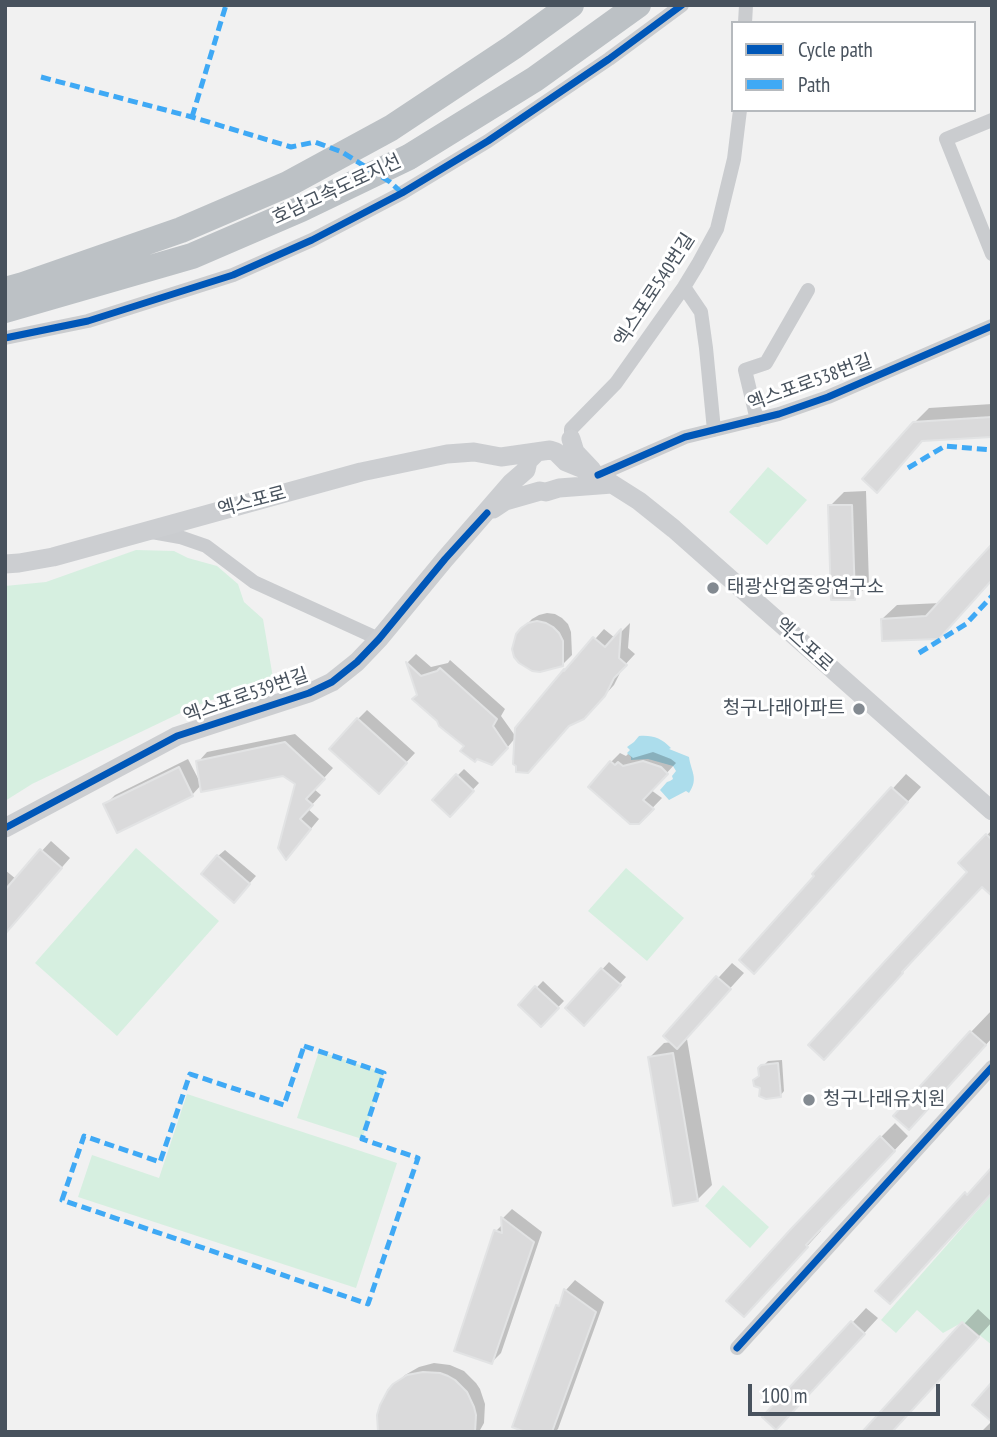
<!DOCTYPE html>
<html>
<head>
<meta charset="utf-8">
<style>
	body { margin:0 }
	#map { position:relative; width:997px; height:1437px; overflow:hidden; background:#f1f1f1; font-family:"PT Sans Narrow",sans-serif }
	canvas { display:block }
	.frame { position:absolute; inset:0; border:7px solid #48525d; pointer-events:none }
	.legend { position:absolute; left:731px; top:21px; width:245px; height:91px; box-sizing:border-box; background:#fff; border:2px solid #b6babe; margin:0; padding:9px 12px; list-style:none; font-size:21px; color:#48525d }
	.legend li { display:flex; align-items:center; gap:14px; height:35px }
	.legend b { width:35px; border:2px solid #b6babe }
	.scale { position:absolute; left:748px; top:1384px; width:192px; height:32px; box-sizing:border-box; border:4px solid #48525d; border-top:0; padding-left:9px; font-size:21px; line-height:24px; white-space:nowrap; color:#48525d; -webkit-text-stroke:5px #fff; paint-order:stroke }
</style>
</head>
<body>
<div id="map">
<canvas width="997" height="1437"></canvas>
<div class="frame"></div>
<ul class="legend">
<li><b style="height:9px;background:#0057b8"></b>Cycle path</li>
<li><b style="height:9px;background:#3fa9f5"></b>Path</li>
</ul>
<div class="scale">100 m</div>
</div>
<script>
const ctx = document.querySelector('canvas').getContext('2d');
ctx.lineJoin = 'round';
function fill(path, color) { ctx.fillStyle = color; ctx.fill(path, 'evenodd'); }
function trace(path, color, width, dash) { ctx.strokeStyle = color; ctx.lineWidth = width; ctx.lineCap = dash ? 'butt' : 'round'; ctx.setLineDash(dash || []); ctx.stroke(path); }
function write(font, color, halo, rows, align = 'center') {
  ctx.font = font + ' "PT Sans Narrow","Noto Sans KR",sans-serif'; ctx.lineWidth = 6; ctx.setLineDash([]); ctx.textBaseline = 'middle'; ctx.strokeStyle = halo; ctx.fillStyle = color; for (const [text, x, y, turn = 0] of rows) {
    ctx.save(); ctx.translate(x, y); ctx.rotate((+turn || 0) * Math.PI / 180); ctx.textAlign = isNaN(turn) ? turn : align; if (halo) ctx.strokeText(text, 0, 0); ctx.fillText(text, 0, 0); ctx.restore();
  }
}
const green = new Path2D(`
	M768,467L807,500L767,545L729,512Z
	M136,550L174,551L188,558L217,566L238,584L244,602L263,619L273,678L195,706L32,784L5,801V586L46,582Z
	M136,848L219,921L117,1036L35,963Z
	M626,868L684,918L647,961L588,911Z
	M319,1051L384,1073L362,1139L297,1118Z
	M187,1094L397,1163L356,1288L78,1197L92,1155L159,1178Z
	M723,1185L769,1227L750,1248L705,1206Z
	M992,1194V1345L963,1322L943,1333L917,1310L896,1333L881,1320Z`);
const water = new Path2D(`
	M639,736C653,735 661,738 671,748L669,749L689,757C691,772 699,778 689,793L686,791L669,800L660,790L667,782L670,781L673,779L672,776L676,771L673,766L648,759L631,760V757L627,753L630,750L627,747L634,742Z`);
const shadow = new Path2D(`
	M992,404V436L923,440L891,476L914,423L929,408Z
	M866,491L869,584L855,598L830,506L844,492Z
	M941,603L953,622L882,619L897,605Z
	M547,613L555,614L562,618L568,624L571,632L572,655L563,664L522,629L532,619L539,615Z
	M630,623L628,648L635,654L623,667L614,685L594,707L573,664L604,629L615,638Z
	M416,654L431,667L448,663L450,660L505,709L501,716L516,737L502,754L466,746L418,695L408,662Z
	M367,710L415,753L388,782L358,719Z
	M295,734L333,768L314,789L321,795L308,809L319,819L295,848L297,783L283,774L202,784L192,795L105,805L115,795L188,759L201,784L198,762L207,752Z
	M653,752L671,759L676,763L651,790L662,798L639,822L611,762L620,753L626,756L628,754L633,758Z
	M464,769L479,783L450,814L457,776Z
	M906,774L921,787L768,957L817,876L815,874Z
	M992,830V893L983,885L913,959L914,960L836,1045L970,872L960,863Z
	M51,841L70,858L5,933V870L16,879Z
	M225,850L256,876L241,893L218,856Z
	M609,962L626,977L591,1017L567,1008Z
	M732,963L744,973L683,1040L687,1039L712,1185L697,1200L649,1058L664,1043L672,1042L665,1036Z
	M543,981L564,1001L541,1025L520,1005Z
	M992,1010V1038L924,1114L971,1032Z
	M782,1060L784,1091L780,1096L760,1069L768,1061Z
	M895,1123L908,1136L819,1230L821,1231L758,1300L881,1137Z
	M512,1209L542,1232L501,1353L492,1362L496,1231L503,1224V1218Z
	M575,1280L604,1302L558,1429L555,1432H530L558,1306L562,1302L566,1290Z
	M866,1308L878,1318L790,1414L765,1417Z
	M978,1309L992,1322L891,1432H864Z
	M434,1363L450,1365L464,1371L476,1383L480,1389L485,1404L484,1423L479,1432H380L389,1391L405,1375L419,1367Z
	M990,1423L992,1425V1432H981Z`);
const building = new Path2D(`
	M992,417V437L922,441L877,493L862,479L913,422Z
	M828,505H852L855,600H831Z
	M992,544V580L939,639L882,641L881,619L926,616Z
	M537,621L546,623L553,627L559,633L563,641V666L540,672L532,671L519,663L514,657L512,649L516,634L521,628L528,623Z
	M621,629L619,658L627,665L614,678L605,696L584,719L569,726L528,773L516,772V766L513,764L515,728L564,669V671L593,637L605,647Z
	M406,662L421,676L437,671L440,668L497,719L493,726L508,748L492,765L477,759L475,762L460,751L464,746L439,726L437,721L412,699L417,695Z
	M357,718L407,763L379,794L329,749Z
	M285,742L325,779L306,799L313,805L300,819L311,829L286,860L278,848L295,784L283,776L201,792L196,761Z
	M610,761L615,765L618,762L623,766L643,761L661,767L668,774L643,800L654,809L639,824H630L588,787Z
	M179,767L193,796L117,833L103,804Z
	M456,774L474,791L450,817L432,800Z
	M891,787L908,802L754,974L739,960L814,876L812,874Z
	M986,834L992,840V896L982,887L902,972L903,973L824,1060L808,1045L967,872L958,863Z
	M40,849L62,868L5,934V890Z
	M217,855L250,884L234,903L201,874Z
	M601,968L621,985L584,1026L565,1008Z
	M716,976L731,989L677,1049L663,1036Z
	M535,986L559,1008L541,1027L518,1005Z
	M970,1031L986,1045L909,1130L893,1116Z
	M673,1053L698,1201L673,1206L648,1057Z
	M778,1063L781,1097L766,1099L759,1096L760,1088L754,1086L753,1080L759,1076L758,1068L761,1065Z
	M880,1136L895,1151L806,1245L808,1247L744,1317L726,1301L790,1230Z
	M992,1167V1193L890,1304L875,1291L965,1192L967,1195Z
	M501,1217L534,1242L492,1364L454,1351L494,1230L502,1233Z
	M564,1289L596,1312L552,1432H525L512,1427L556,1305L559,1306Z
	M851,1321L865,1334L776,1430L762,1417Z
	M962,1322L979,1337L892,1432H862Z
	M423,1372L440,1373L448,1376L455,1380L467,1392L474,1407L476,1415L475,1432H378L377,1415L380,1405L388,1390L393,1384L407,1375Z
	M992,1382V1422L972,1405Z`);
const street = new Path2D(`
	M745,23L746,5
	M992,120L946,139L992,254
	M684,287L701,312L706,348L714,430
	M5,338L88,321L233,275L312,240L402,193L488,141L609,59L682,5
	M757,420L745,370L766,363L808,290
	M571,439V429L616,383L684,287L698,264L717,229L734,159L740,110
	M598,475L685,437L779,414L828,397L992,326
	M152,532L180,537L206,546L254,582L379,639
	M737,1348L992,1067`);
const secondary = new Path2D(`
	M571,439L575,452L592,470
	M493,509L505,501L540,491L546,492L559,488L612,484
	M5,564L19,563L53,557L361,472L447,454L474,452L501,457L550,450L556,452L566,462L598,475L639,501L674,529L992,811
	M5,828L177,736L309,693L332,682L357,662L379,639L445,559L511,483L526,470L528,461L537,452`);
const highway = new Path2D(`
	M5,290L23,285L181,230L288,184L391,128L513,47L571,5
	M5,310L192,256L301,209L409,157L535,79L638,5`);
const quiet = new Path2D(`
	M41,77L192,117L291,147L315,142L342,152L390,182L402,193
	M192,117L226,5
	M908,468L945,446L992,450
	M919,653L966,624L992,596
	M304,1046L384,1073L362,1139L418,1158L368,1304L62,1200L84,1136L160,1162L190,1074L284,1105Z`);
const cycleway = new Path2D(`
	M5,338L88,321L233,275L312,240L402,193L488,141L609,59L682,5
	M598,475L685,437L779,414L828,397L992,326
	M5,828L177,736L309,693L332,682L357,662L379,639L445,559L487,513
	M737,1348L992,1067`);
const markers = [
	[713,588,7,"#838a91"],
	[859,709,7,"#838a91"],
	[809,1100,7,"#838a91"]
];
const streetNames = [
	["호남고속도로지선",337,190,-25],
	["엑스포로540번길",655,290,-57],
	["엑스포로538번길",810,383,-20],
	["엑스포로",252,502,-15],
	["엑스포로",804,645,42],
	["엑스포로539번길",246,696,-19]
];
const poiNames = [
	["태광산업중앙연구소",727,588],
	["청구나래아파트",845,709,"right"],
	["청구나래유치원",823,1100]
];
fill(green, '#d6efe0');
fill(water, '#acddec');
fill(shadow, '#0003');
fill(building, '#dadadb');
trace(building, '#e2e3e4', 2);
trace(street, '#cacccf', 14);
trace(secondary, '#ccced1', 19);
trace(highway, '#bcc1c5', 26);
trace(quiet, '#3fa9f5', 5, [10, 5]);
trace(cycleway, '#0057b8', 7);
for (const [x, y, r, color] of markers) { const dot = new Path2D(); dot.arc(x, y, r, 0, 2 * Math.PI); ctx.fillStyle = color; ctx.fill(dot); trace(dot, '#fff', 2.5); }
write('19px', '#48525d', '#fff', streetNames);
write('19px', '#48525d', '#fff', poiNames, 'left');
</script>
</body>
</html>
